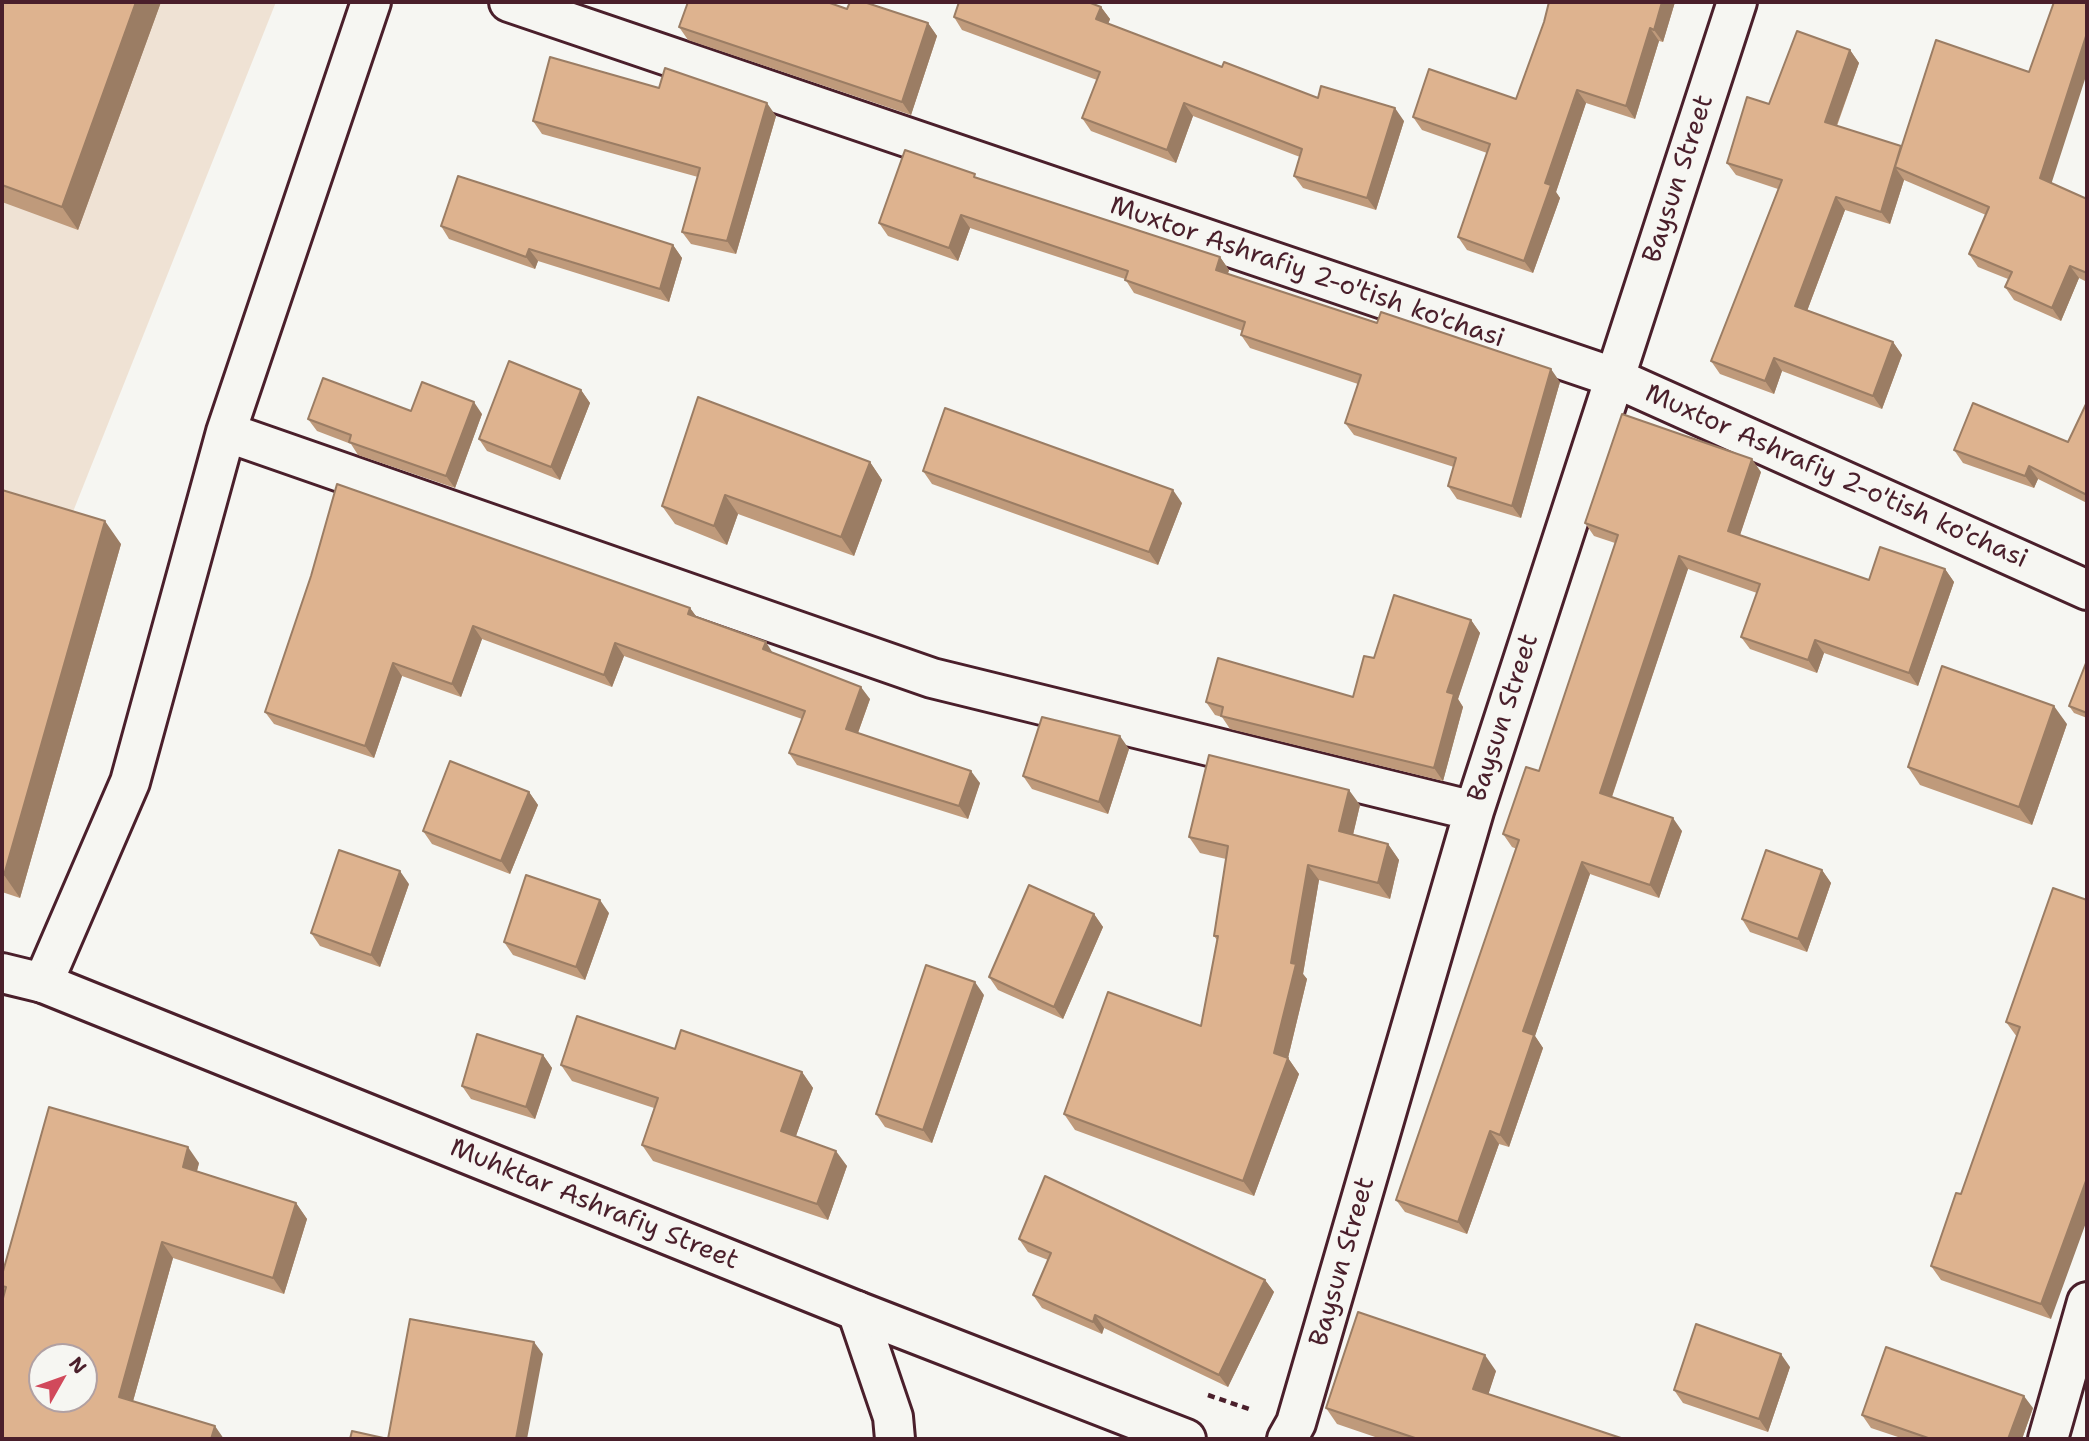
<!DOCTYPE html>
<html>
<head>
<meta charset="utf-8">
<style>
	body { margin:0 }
	#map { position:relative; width:2089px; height:1441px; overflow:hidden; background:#f6f6f2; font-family:"Shantell Sans",sans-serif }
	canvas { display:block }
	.frame { position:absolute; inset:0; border:4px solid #4a1f2b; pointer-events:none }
	.north { position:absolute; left:28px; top:1343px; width:70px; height:70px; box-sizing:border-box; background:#f6f6f2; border:2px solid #b1a0a2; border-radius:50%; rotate:50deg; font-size:19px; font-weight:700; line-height:28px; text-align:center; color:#4a1f2b }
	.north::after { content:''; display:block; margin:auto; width:24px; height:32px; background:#d1495b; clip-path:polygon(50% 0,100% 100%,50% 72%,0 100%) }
</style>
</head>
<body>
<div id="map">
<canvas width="2089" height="1441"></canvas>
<div class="frame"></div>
<div class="north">N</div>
</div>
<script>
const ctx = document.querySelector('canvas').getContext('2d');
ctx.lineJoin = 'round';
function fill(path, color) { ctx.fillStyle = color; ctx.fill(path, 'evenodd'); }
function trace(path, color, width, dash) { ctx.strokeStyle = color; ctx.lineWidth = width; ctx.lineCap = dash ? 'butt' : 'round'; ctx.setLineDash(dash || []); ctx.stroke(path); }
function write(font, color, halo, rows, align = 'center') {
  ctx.font = font + ' "Shantell Sans",sans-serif'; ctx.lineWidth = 5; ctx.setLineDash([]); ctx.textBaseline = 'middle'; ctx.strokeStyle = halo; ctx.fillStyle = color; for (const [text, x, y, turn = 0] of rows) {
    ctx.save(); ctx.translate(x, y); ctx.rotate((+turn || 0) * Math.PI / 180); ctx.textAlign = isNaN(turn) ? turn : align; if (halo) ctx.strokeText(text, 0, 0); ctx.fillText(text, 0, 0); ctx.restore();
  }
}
const built = new Path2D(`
	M2,2H276L2,690Z`);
const path = new Path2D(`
	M1208,1395L1249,1409`);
const minor = new Path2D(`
	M509,2L1613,377L2087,590
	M226,432L932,678L1474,811
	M43,983L130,782L226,432L371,2
	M857,1311L893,1417L895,1439
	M1287,1439L1296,1423L1474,811L1737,2
	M2048,1439L2087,1302`);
const major = new Path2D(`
	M2,973L43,983L857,1311L1186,1439`);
const wall = new Path2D(`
	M2,2H161L78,230L2,202Z
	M1549,2H1675L1663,42L1659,41L1635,119L1586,103L1556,192L1560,198L1533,273L1467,250L1458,237L1487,153L1422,130L1413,117L1516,99L1544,22Z
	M1101,7L1110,19L1108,24L1222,67L1318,98L1404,121L1376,210L1303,188L1294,176L1300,157L1193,116L1176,163L1091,131L1082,118L1097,80L962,30L954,17Z
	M847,9L928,23L937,36L911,115L688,40L679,27Z
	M1850,50L1859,63L1837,126L1901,146L2051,183L2087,199V282L2079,278L2061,321L2014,300L2005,287L2008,279L1978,267L1969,254L1986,215L1904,180L1890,224L1845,210L1807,311L1893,342L1902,355L1882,409L1782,371L1774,394L1720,374L1711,361L1778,189L1736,175L1727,163L1769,104Z
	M659,88L776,116L736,254L691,244L682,232L698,177L542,134L533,121Z
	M978,178L1220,257L1229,270L1228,274L1560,382L1521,518L1457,499L1448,486L1454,467L1354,435L1345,423L1358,384L1250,348L1241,335L1243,331L1134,293L1125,279L970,228L958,261L888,236L879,223Z
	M441,226L673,245L682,258L669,302L538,261L535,269L449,239Z
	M581,390L590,403L560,480L487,451L479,439Z
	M2087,402V503L2038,479L2034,488L1963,463L1954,450L2068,442Z
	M411,411L482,414L455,488L358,455L351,444L317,431L308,419Z
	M870,462L882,480L854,556L738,514L727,545L675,524L662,506Z
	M923,471L1182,503L1158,565L932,484Z
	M1761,472L1740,535L1869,580L1945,569L1954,582L1918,686L1824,653L1817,673L1750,649L1741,637L1757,593L1688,569L1612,797L1682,831L1659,898L1590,874L1535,1036L1543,1048L1509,1147L1499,1144L1467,1234L1405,1212L1396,1200L1517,849L1512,847L1503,834L1539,771L1615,543L1594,536L1585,523Z
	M2,490L121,544L20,898L2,892Z
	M311,576L690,608L697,618L870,699L858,733L980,783L968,819L797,765L789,753L802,719L624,656L612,687L482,639L461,697L402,676L374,758L274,724L265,712Z
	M1471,620L1480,633L1458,699L1463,707L1443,781L1230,729L1222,717L1215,715L1206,702L1353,697L1374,658Z
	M2087,664V718L2074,713L2069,706Z
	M2067,724L2032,825L1920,785L1908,767Z
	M1129,749L1108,814L1032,789L1023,776Z
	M529,792L538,805L510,874L432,844L423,831Z
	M1360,805L1353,835L1388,844L1399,860L1390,899L1319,880L1303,974L1307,979L1288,1058L1299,1074L1254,1196L1075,1130L1064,1114L1201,1026L1217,940L1214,936L1226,859L1200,853L1189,837Z
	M1822,870L1831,883L1807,952L1750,932L1742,919Z
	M409,884L380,967L320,946L311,933Z
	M2053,888L2051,1319L1941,1280L1931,1266L1961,1194L2017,1037L2006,1022Z
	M609,913L585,980L513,955L504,942Z
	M1094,914L1103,927L1063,1019L998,990L989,977Z
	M984,995L932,1143L885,1127L876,1114Z
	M675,1049L802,1072L813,1088L796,1136L847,1166L828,1220L653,1161L642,1145L654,1108L572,1081L561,1065Z
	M543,1055L552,1068L535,1119L471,1099L462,1086Z
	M199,1163L197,1171L296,1203L307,1219L284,1294L173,1258L133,1401L224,1439H2V1302L4,1293L2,1289V1275Z
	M1019,1239L1265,1280L1274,1292L1228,1387L1104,1328L1102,1334L1042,1308L1033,1295L1048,1260L1028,1252Z
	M1790,1367L1768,1432L1683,1403L1674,1390Z
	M1496,1371L1488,1394L1624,1439H1381L1337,1424L1326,1408Z
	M2033,1408L2022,1439H1904L1871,1428L1862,1415Z`);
const shadedWall = new Path2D(`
	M136,2H161L78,230L62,207Z
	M1662,2H1675L1663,42L1654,30Z
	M1101,7L1110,19L1105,32L1096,19Z
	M928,23L937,36L911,115L902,102Z
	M1650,28L1659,41L1635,119L1626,106Z
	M2087,33V73L2049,191L2040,178Z
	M1850,50L1859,63L1833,135L1825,122Z
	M1577,90L1586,103L1556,192L1560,198L1533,273L1524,261L1545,183Z
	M767,103L776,116L736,254L727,241Z
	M1184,103L1193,116L1176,163L1167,150Z
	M1395,108L1404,121L1376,210L1367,198Z
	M1901,146L1895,167L1904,180L1890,224L1881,212Z
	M1836,197L1845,210L1804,319L1795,306Z
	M961,215L970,228L958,261L949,248Z
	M673,245L682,258L669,302L660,289Z
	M529,249L538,261L535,269L526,257Z
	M1220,257L1229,270L1225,282L1216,270Z
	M2070,266L2079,278L2061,321L2052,308Z
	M1893,342L1902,355L1882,409L1873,396Z
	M1774,358L1782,371L1774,394L1765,381Z
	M1551,369L1560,382L1521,518L1512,506Z
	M581,390L590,403L560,480L551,467Z
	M474,402L482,414L455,488L446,476Z
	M1752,459L1761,472L1737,544L1728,531Z
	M870,462L882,480L854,556L841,537Z
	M2029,466L2038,479L2034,488L2025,476Z
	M1173,490L1182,503L1158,565L1149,552Z
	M725,495L738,514L727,545L714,526Z
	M105,521L121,544L20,898L4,875Z
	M1679,556L1688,569L1609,805L1600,793Z
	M1945,569L1954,582L1918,686L1909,673Z
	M690,608L699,620L688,614Z
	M1471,620L1480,633L1458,699L1463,707L1443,781L1434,768L1447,692Z
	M473,626L482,639L461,697L452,684Z
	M1815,640L1824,653L1817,673L1808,660Z
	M766,642L774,655L763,649Z
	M615,643L624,656L612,687L604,675Z
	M393,663L402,676L374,758L365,746Z
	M861,687L870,699L855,741L846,729Z
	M2054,706L2067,724L2032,825L2019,807Z
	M1120,736L1129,749L1108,814L1099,802Z
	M971,771L980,783L968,819L959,806Z
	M1349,790L1360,805L1350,847L1339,831Z
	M529,792L538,805L510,874L501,861Z
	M1673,818L1682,831L1659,898L1650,885Z
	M1388,844L1399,860L1390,899L1378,883Z
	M1582,862L1590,874L1535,1036L1543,1048L1509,1147L1500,1135L1523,1031Z
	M1308,865L1319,880L1303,974L1307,979L1288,1058L1299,1074L1254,1196L1243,1181L1274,1053L1291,963Z
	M1822,870L1831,883L1807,952L1798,939Z
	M400,871L409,884L380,967L371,955Z
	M600,900L609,913L585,980L576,967Z
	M1094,914L1103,927L1063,1019L1054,1007Z
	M975,982L984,995L932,1143L923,1130Z
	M543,1055L552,1068L535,1119L526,1107Z
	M802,1072L813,1088L792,1147L781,1131Z
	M1490,1131L1499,1144L1467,1234L1458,1222Z
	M188,1147L199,1163L194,1182L183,1167Z
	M836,1151L847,1166L828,1220L817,1204Z
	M2087,1178V1220L2051,1319L2041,1304Z
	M296,1203L307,1219L284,1294L273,1278Z
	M162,1242L173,1258L130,1412L119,1397Z
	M1265,1280L1274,1292L1228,1387L1219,1375Z
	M1095,1315L1104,1328L1102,1334L1093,1322Z
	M534,1342L543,1354L527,1439H516Z
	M1781,1354L1790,1367L1768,1432L1759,1419Z
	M1485,1355L1496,1371L1485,1405L1473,1389Z
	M2024,1396L2033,1408L2022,1439H2008Z
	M215,1426L224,1439H211Z`);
const building = new Path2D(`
	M2,2H136L62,207L2,185Z
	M688,2H827L847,9L850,2H864L928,23L902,102L679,27Z
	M959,2H1088L1101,7L1096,19L1222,67L1224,62L1318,98L1321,86L1395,108L1367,198L1294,176L1302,149L1184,103L1167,150L1082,118L1100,72L954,17Z
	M1549,2H1662L1654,30L1650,28L1626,106L1577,90L1545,183L1551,185L1524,261L1458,237L1490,144L1413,117L1429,69L1516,99L1544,22Z
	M2054,2H2087V33L2040,178L2087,199V273L2070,266L2052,308L2005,287L2012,272L1969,254L1989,207L1895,167L1936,40L2029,72Z
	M1797,31L1850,50L1825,122L1901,146L1881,212L1836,197L1795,306L1893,342L1873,396L1774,358L1765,381L1711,361L1782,180L1727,163L1747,97L1769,104Z
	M550,57L659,88L665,68L767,103L727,241L682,232L700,168L533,121Z
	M905,150L975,174L974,177L1220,257L1216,270L1377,323L1381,312L1551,369L1512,506L1448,486L1456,458L1345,423L1361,375L1241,335L1245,322L1125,280L1128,271L961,215L949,248L879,223Z
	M458,176L673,245L660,289L529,249L526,257L441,226Z
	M509,361L581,390L551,467L479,439Z
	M323,378L411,411L422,382L474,402L446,476L349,442L351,435L308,419Z
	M698,397L870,462L841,537L725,495L714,526L662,506Z
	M2087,402V495L2029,466L2025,476L1954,450L1973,403L2068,442Z
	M945,408L1173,490L1149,552L923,471Z
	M1622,414L1752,459L1728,531L1869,580L1880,547L1945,569L1909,673L1815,640L1808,660L1741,637L1760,584L1679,556L1600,793L1673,818L1650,885L1582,862L1523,1031L1534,1035L1500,1135L1490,1131L1458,1222L1396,1200L1519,840L1503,834L1526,767L1539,771L1618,535L1585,523Z
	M337,484L690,608L688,614L766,642L763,649L861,687L846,729L971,771L959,806L789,753L805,711L615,643L604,675L473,626L452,684L393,663L365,746L265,712L311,576Z
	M2,490L105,521L4,875L2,874Z
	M1394,595L1471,620L1447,692L1454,694L1434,768L1221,716L1223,707L1206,702L1218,658L1353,697L1364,656L1374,658Z
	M2086,663L2087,664V713L2069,706Z
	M1942,666L2054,706L2019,807L1908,767Z
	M1042,717L1120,736L1099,802L1023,776Z
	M1209,755L1349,790L1339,831L1388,844L1378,883L1308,865L1291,963L1296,964L1274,1053L1288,1058L1243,1181L1064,1114L1108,992L1201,1026L1218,936H1214L1228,846L1189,837Z
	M450,761L529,792L501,861L423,831Z
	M339,850L400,871L371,955L311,933Z
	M1766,850L1822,870L1798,939L1742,919Z
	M526,875L600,900L576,967L504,942Z
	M1029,885L1094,914L1054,1007L989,977Z
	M2053,888L2087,900V1178L2041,1304L1931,1266L1956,1193L1961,1194L2020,1027L2006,1022Z
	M926,965L975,982L923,1130L876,1114Z
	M577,1016L675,1049L681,1030L802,1072L781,1131L836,1151L817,1204L642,1145L658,1098L561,1065Z
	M477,1034L543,1055L526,1107L462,1086Z
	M49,1107L188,1147L183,1167L296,1203L273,1278L162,1242L119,1397L215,1426L211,1439H6L2,1438V1302L6,1287L2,1286V1275ZM42,1357H84V1399H42Z
	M1045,1176L1265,1280L1219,1375L1095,1315L1093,1322L1033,1295L1051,1253L1019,1239Z
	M1358,1312L1485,1355L1473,1389L1624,1439H1418L1326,1408Z
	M410,1319L534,1342L516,1439H350L352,1431L388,1439Z
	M1696,1324L1781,1354L1759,1419L1674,1390Z
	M1886,1347L2024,1396L2008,1439H1931L1862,1415Z`);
const streetNames = [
	["Bаysun Street",1679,179,-72],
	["Muxtor Ashrafiy 2-o'tish ko'chasi",1307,273,19],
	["Muxtor Ashrafiy 2-o'tish ko'chasi",1836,477,24],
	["Bаysun Street",1504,718,-72],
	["Muhktar Ashrafiy Street",594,1205,22],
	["Bаysun Street",1343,1262,-74]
];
fill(built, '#efe2d4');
trace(minor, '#4a1f2b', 44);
trace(major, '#4a1f2b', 44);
trace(path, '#4a1f2b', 4.5, [7, 5]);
trace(minor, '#f6f6f2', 38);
trace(major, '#f6f6f2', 38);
fill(wall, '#bf9a7b');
fill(shadedWall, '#9b7d64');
fill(building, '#deb38f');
trace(building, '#9b7d64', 2);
write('26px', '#4a1f2b', '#f6f6f2', streetNames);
</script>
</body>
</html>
